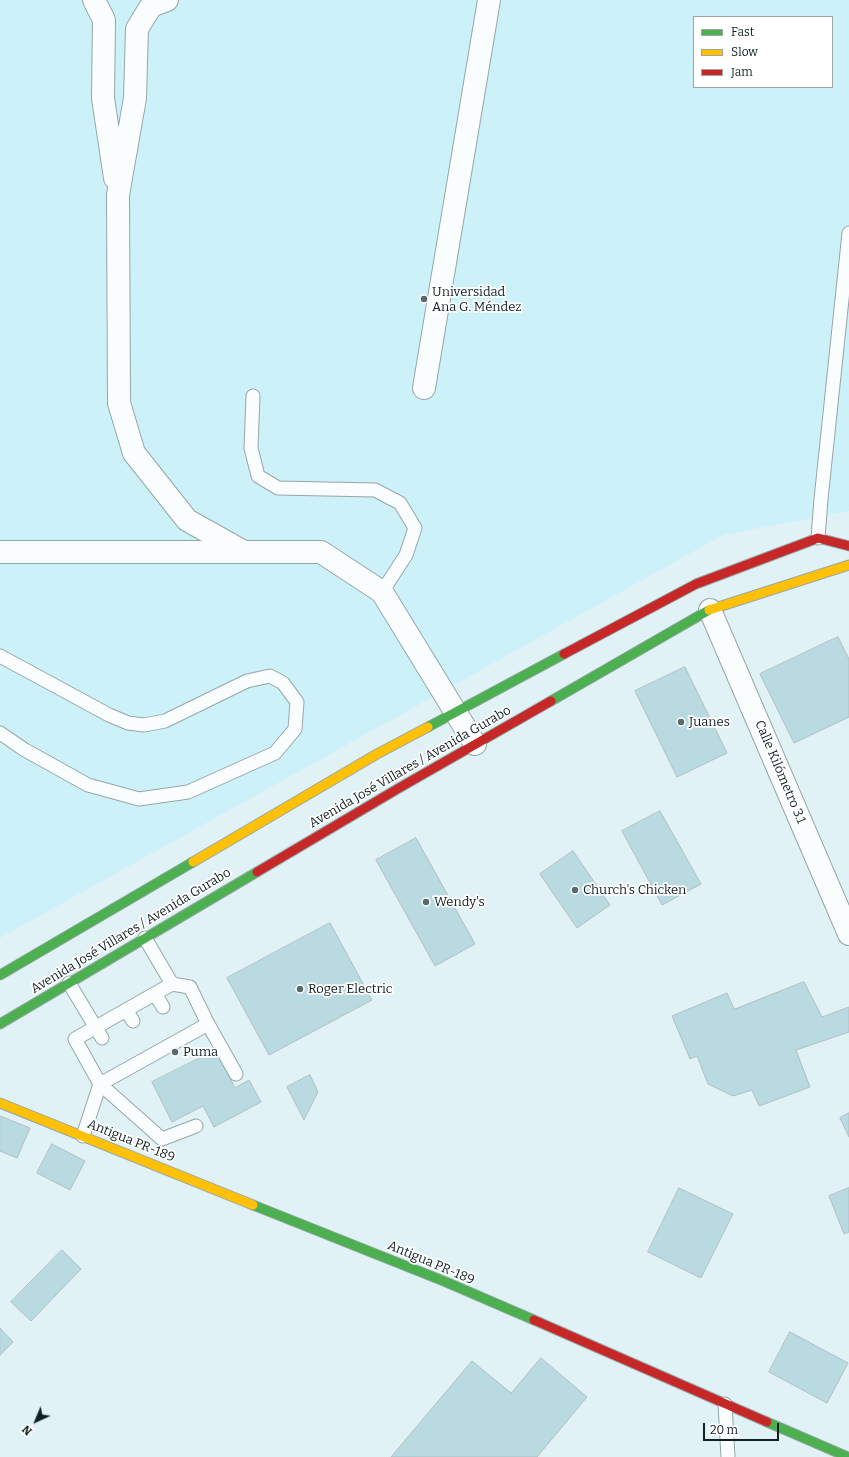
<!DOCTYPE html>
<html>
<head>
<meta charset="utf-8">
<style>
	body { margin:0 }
	#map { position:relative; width:849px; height:1457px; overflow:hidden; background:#e0f2f6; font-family:Bitter,serif }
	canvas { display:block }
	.legend { position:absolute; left:693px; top:16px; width:140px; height:72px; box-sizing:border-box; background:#fff; border:1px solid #9fa5a7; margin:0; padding:5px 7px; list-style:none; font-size:12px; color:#101f22 }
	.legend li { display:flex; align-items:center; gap:8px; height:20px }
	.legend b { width:20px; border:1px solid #9fa5a7 }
	.north { position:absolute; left:16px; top:1401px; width:40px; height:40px; -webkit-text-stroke:3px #fff; paint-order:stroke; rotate:224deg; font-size:11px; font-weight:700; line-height:16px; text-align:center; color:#101f22 }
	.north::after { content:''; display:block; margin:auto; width:14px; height:18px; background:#101f22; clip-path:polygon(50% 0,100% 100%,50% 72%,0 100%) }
	.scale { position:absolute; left:703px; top:1423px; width:76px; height:18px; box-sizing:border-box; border:2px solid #101f22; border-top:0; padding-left:5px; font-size:12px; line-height:14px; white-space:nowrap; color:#101f22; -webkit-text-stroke:3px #fff; paint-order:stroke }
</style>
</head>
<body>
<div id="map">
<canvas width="849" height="1457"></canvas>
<ul class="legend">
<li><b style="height:5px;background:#4caf50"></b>Fast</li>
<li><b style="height:5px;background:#ffc107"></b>Slow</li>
<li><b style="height:5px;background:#c62828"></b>Jam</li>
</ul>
<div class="north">N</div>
<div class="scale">20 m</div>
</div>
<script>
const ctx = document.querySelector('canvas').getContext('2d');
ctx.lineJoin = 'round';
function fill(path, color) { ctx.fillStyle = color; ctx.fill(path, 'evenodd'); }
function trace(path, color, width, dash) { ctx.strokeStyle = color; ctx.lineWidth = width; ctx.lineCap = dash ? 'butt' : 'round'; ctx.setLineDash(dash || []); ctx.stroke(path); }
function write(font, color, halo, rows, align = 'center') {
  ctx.font = font + ' Bitter,serif'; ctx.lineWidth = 3.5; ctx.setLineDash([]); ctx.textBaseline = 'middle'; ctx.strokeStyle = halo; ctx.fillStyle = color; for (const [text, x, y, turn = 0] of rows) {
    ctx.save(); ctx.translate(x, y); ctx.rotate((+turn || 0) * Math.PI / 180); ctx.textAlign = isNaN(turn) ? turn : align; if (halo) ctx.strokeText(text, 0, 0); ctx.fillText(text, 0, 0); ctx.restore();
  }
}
const built = new Path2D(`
	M0,0H849V511L723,535L0,938ZM694,17H832V87H694Z`);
const building = new Path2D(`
	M838,637L849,659V717L794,743L760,674Z
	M685,667L727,753L677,777L635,691Z
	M660,811L701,884L662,905L622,831Z
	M416,838L475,944L435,966L376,860Z
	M573,851L610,905L577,928L540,874Z
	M330,923L372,1000L269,1055L227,978Z
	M804,982L822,1017L849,1007V1032L796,1050L810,1087L759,1106L752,1090L733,1096L708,1084L697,1056L690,1059L672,1016L727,993L734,1009Z
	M216,1050L235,1088L249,1080L261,1102L214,1127L203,1106L172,1122L152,1082Z
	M310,1075L318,1092L304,1120L287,1087Z
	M849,1113V1137L840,1118Z
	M0,1116L30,1128L17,1158L0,1151Z
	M52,1144L85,1161L70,1190L37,1173Z
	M679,1188L733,1214L701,1278L648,1252Z
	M849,1188V1232L844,1234L829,1196Z
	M62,1250L81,1269L31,1321L11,1302Z
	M0,1328L13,1342L0,1355Z
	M790,1332L848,1363L827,1403L769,1372Z
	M541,1358L587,1397L537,1457H391L472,1361L511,1393Z`);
const lane = new Path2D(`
	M253,396L251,448L258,476L278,488L375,490L400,503L415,528L406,555L382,592
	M818,538L821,499L849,233
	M0,656L109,715L128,723L144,725L165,721L247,681L270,676L283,683L297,702L295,729L275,753L188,792L139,799L88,785L25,750L0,733
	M69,983L102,1038
	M172,984L190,987L208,1024L100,1084L162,1139L196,1126
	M155,994L163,1007
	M126,1010L133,1021
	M208,1024L236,1074
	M83,1136L100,1084L75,1039L172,984L145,938
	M725,1404L728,1457`);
const street = new Path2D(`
	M94,0L104,20L103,98L115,178
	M167,0L151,6L137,29L135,98L118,195L119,403L134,453L187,520L244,552
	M424,388L489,0
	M0,552H321L382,592L475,744
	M710,610L849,934`);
const fast = new Path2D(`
	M551,701L709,610
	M428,727L564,654
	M0,975L193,862
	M0,1024L257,872
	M253,1205L446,1282L534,1320
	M767,1422L848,1457`);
const slow = new Path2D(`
	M709,610L849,565
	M193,862L377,754L428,727
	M0,1103L253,1205`);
const jam = new Path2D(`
	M564,654L696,584L818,538L849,546
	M257,872L399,788L551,701
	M534,1320L767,1422`);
const markers = [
	[424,299,4,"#59696c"],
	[681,722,4,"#59696c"],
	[575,890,4,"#59696c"],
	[426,902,4,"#59696c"],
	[300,989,4,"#59696c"],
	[175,1052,4,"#59696c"]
];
const poiNames = [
	["Universidad",432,292],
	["Ana G. Méndez",432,307],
	["Juanes",689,722],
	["Church's Chicken",583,890],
	["Wendy's",434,902],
	["Roger Electric",308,989],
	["Puma",183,1052]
];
const streetNames = [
	["Avenida José Villares / Avenida Gurabo",410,767,-30],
	["Calle Kilómetro 3.1",780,772,67],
	["Avenida José Villares / Avenida Gurabo",131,931,-31],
	["Antigua PR-189",131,1141,22],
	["Antigua PR-189",431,1263,23]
];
fill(built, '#cdf1f8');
fill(building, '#b8dae0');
trace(building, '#b0bfc2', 1);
trace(lane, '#96a6a8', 15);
trace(street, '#96a6a8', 24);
trace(fast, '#96a6a8', 11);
trace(slow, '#96a6a8', 11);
trace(jam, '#96a6a8', 11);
trace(lane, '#fafdfe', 13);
trace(street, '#fafdfe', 22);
trace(fast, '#4caf50', 9);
trace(slow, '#ffc107', 9);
trace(jam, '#c62828', 9);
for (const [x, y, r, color] of markers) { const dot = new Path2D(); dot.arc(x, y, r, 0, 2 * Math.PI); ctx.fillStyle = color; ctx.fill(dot); trace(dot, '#fff', 1.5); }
write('13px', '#101f22', '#fff', poiNames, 'left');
write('13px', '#101f22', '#fff', streetNames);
</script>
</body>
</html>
